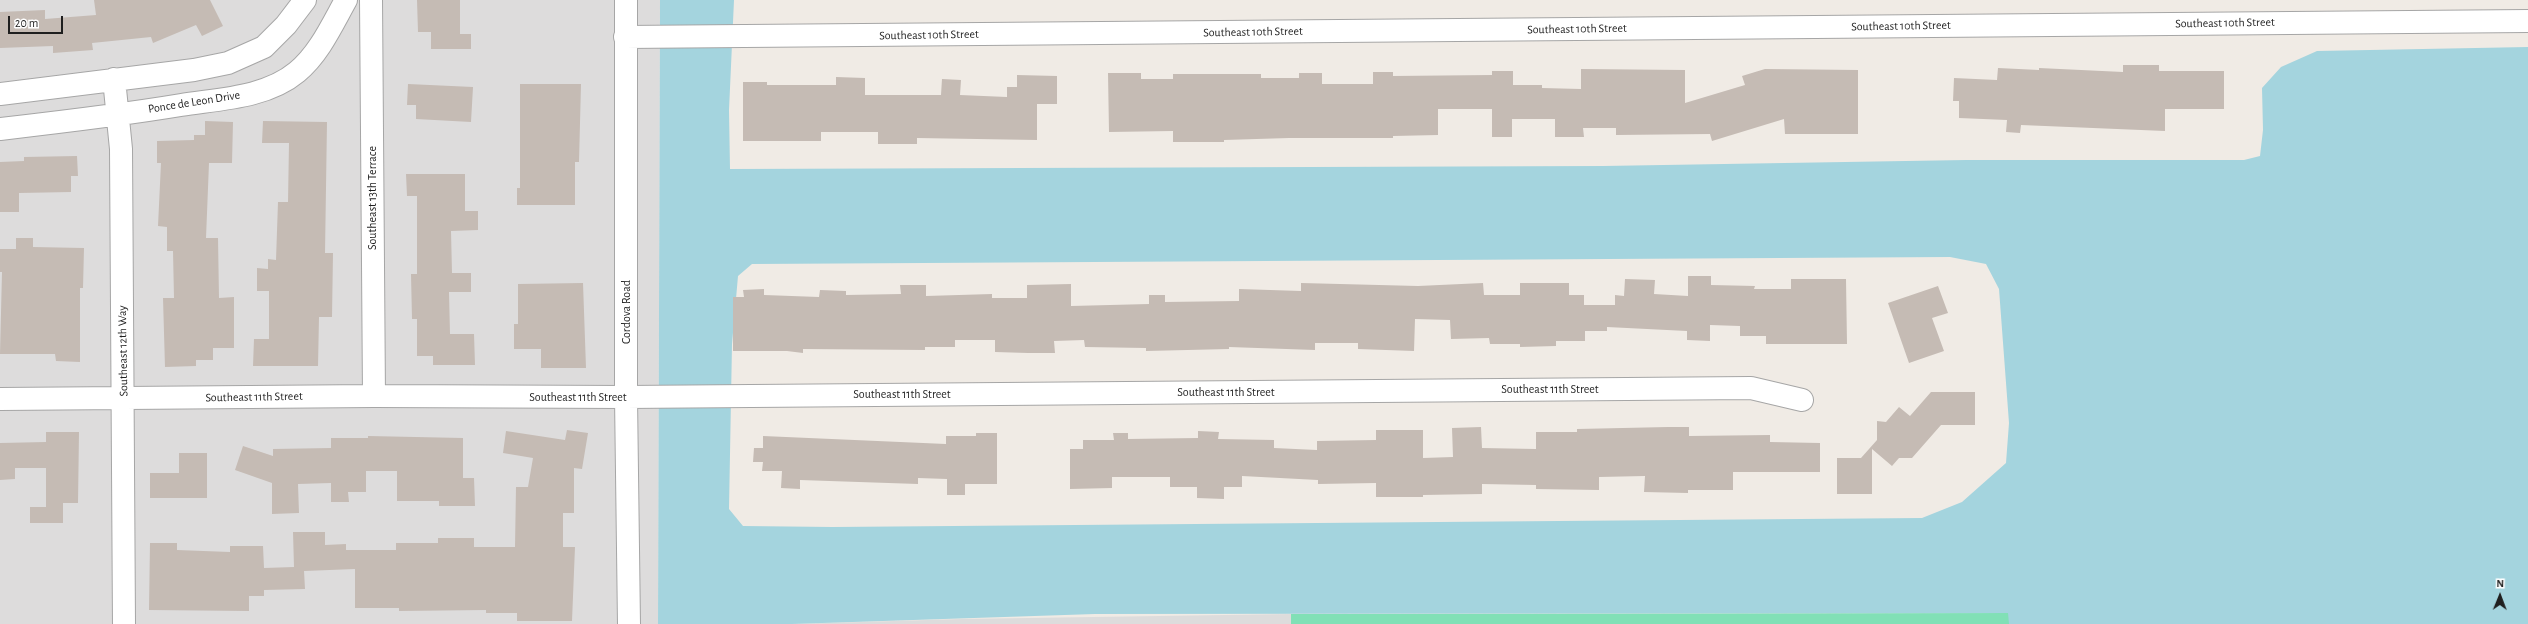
<!DOCTYPE html>
<html>
<head>
<meta charset="utf-8">
<style>
	body { margin:0 }
	#map { position:relative; width:2528px; height:624px; overflow:hidden; background:#f0ebe5; font-family:"Alegreya Sans",sans-serif }
	canvas { display:block }
	.north { position:absolute; left:2480px; top:576px; width:40px; height:40px; -webkit-text-stroke:3px #fff; paint-order:stroke; rotate:1deg; font-size:11px; font-weight:700; line-height:16px; text-align:center; color:#1f1f1f }
	.north::after { content:''; display:block; margin:auto; width:14px; height:18px; background:#1f1f1f; clip-path:polygon(50% 0,100% 100%,50% 72%,0 100%) }
	.scale { position:absolute; left:8px; top:16px; width:55px; height:18px; box-sizing:border-box; border:2px solid #1f1f1f; border-top:0; padding-left:5px; font-size:12px; line-height:14px; white-space:nowrap; color:#1f1f1f; -webkit-text-stroke:3px #fff; paint-order:stroke }
</style>
</head>
<body>
<div id="map">
<canvas width="2528" height="624"></canvas>
<div class="north">N</div>
<div class="scale">20 m</div>
</div>
<script>
const ctx = document.querySelector('canvas').getContext('2d');
ctx.lineJoin = 'round';
function fill(path, color) { ctx.fillStyle = color; ctx.fill(path, 'evenodd'); }
function trace(path, color, width, dash) { ctx.strokeStyle = color; ctx.lineWidth = width; ctx.lineCap = dash ? 'butt' : 'round'; ctx.setLineDash(dash || []); ctx.stroke(path); }
function write(font, color, halo, rows, align = 'center') {
  ctx.font = font + ' "Alegreya Sans",sans-serif'; ctx.lineWidth = 3; ctx.setLineDash([]); ctx.textBaseline = 'middle'; ctx.strokeStyle = halo; ctx.fillStyle = color; for (const [text, x, y, turn = 0] of rows) {
    ctx.save(); ctx.translate(x, y); ctx.rotate((+turn || 0) * Math.PI / 180); ctx.textAlign = isNaN(turn) ? turn : align; if (halo) ctx.strokeText(text, 0, 0); ctx.fillText(text, 0, 0); ctx.restore();
  }
}
const residential = new Path2D(`
	M0,0H660L658,624H0Z
	M1291,614V624H792L962,619Z`);
const pitch = new Path2D(`
	M2009,613V624H1291V614Z`);
const water = new Path2D(`
	M660,0H734L729,110L730,169L1603,166L1966,160H2244L2260,156L2263,130L2262,88L2281,67L2317,51L2528,47V624H2009L2008,613L1095,614L792,624H658ZM1950,257L1986,264L1999,289L2009,423L2006,463L1962,502L1922,518L833,527L743,526L729,509L732,344L738,276L752,264Z`);
const building = new Path2D(`
	M94,0H210L223,26L202,36L196,25L153,43L151,37L92,43L93,50L53,53V46L0,48V12L45,10V19L96,15Z
	M417,0H460V34H471V49H431V32H418Z
	M2123,65H2159V71H2224V109H2165V131L2021,125L2020,133L2006,132L2007,120L1959,118V101H1953L1954,78L1997,80L1998,68L2039,70V68L2123,72Z
	M1581,69L1685,70V103L1745,85L1742,76L1765,69L1858,70V134H1785L1784,119L1712,141L1710,134L1616,135V128H1583L1584,137H1555V119H1512V137H1492V109H1438V135L1393,136V138H1289L1224,140V142H1173V131L1109,132L1108,73H1141V79H1173V74H1261V78H1299V73H1322V84H1373V72H1393V76L1492,75V71H1513V85H1542V88L1581,89Z
	M1017,75L1057,76V104H1037V140L917,138V144H878V132H821V141H743V82H767V85H836V77L865,78V95H941L942,79L961,80L960,95L1007,97V87H1017Z
	M408,84L473,87L471,122L416,119V105H407Z
	M520,84H581L579,162H575V205H517V188H520Z
	M205,121L233,122L232,163H209L206,238H218L219,298L234,297V348H213V360H196V366L165,367L163,298H174L173,251H167V227L158,226L161,163H157V141L194,140V135H205Z
	M263,121L327,122L325,253H333L332,317H319L318,366H253L254,339H269V291H257V268L268,269V259L276,260L278,202H288L289,143H262Z
	M77,156L78,176H71V192L19,193V212H0V162L24,161V157Z
	M406,174H465V211H478V230L451,231L452,273H471V292H449L450,334H474L475,365H433V356H417V319H412L411,274H417V196H407Z
	M16,238H33V247L84,248L83,288H80V362L56,361L55,354H0L2,272H0V249H16Z
	M1688,276H1711V285L1755,286L1754,289H1791V279H1846L1847,344H1766V336H1740V326L1710,325V341L1687,340V331L1607,327V331H1585V341H1556V346L1520,347V344H1490L1489,338L1451,339L1450,320L1415,319L1414,351L1358,349V343H1315V350L1229,347V349L1146,351V348L1085,347L1084,340L1054,341L1055,353H1028L995,352V340H955V347H925V350L803,349V353L787,351H733V297H744L743,290L764,289V295L819,297L820,290L846,291V295L901,294L900,285H926V296L992,294V298H1027V285L1071,284V306L1149,304V295H1165V302L1239,301V289L1301,291V283L1418,286L1483,283L1484,295H1520V283H1569V295H1584V305H1615V295L1624,296L1625,279L1655,280L1654,294L1688,296Z
	M583,283L586,368H541V349H514V324H518V284Z
	M1938,286L1948,313L1932,318L1944,351L1909,363L1888,303Z
	M1931,392H1975V425H1941L1912,458H1899L1892,466L1872,449V494H1837V458H1861L1877,440V421L1886,422L1899,407L1910,416Z
	M1481,427L1482,448L1536,449V432H1577V429L1668,427H1689V436L1770,435V442L1820,443V472H1733V490H1688V493L1644,492L1645,476L1599,477V490L1536,489V485L1482,484V494L1423,495V497H1376V483L1318,484V480L1242,476V487H1224V499L1197,498V487H1170V477H1112V488L1070,489V449H1083V440H1114L1113,433H1128V439L1198,438V431L1219,432L1218,439L1274,440V448L1317,450V441L1376,440V430H1423V458L1453,457L1452,428Z
	M567,430L588,433L582,469L574,468V513H563V547H575L572,621H517V613H486V610L399,611V608H355V569L304,571L305,589L264,590V596H249V611L149,610L150,543H177V550L230,552V546H263L264,568L294,567L293,532H325V545L346,544V550H396V543H438V538H474V547H515L516,487H528L533,458L503,453L506,431L565,440Z
	M46,432H79L78,503H63V523H30V507H46V468H15V479L0,480V443L46,442Z
	M976,433H997V484H965V495H947V479L918,478V484L800,480V489L781,488L782,471H762L763,462H753L754,448H763V436L946,444V436H976Z
	M368,436L463,438V478H474L475,506H439V501H397V471H366V492H348L349,502H331V483L298,484L299,513L272,514V483L235,470L243,446L273,456V449L331,448V438H368Z
	M179,453H207V498H150V473H179Z`);
const minor = new Path2D(`
	M371,0L374,396
	M626,0V397L629,624
	M625,37L2528,21
	M114,79L121,149L124,624
	M0,94L194,70L228,63L264,47L286,25L305,0
	M0,129C61,122 121,115 181,105C218,99 266,98 297,72C319,54 332,25 346,0
	M0,399L374,396L626,397L1751,388L1802,400`);
const streetNames = [
	["Southeast 10th Street",2225,23,-1],
	["Southeast 10th Street",1901,26,-1],
	["Southeast 10th Street",1577,29,-1],
	["Southeast 10th Street",1253,32,-1],
	["Southeast 10th Street",929,35,-1],
	["Ponce de Leon Drive",194,102,-9],
	["Southeast 13th Terrace",372,198,-90],
	["Cordova Road",626,312,-90],
	["Southeast 12th Way",123,351,-91],
	["Southeast 11th Street",1550,389],
	["Southeast 11th Street",1226,392],
	["Southeast 11th Street",902,394],
	["Southeast 11th Street",254,397,-1],
	["Southeast 11th Street",578,397]
];
fill(residential, '#dddcdc');
fill(pitch, '#81e0b6');
fill(water, '#a4d4de');
fill(building, '#c5bbb4');
trace(minor, '#a6a6a6', 24);
trace(minor, '#fff', 22);
write('12px', '#1f1f1f', '#fff', streetNames);
</script>
</body>
</html>
